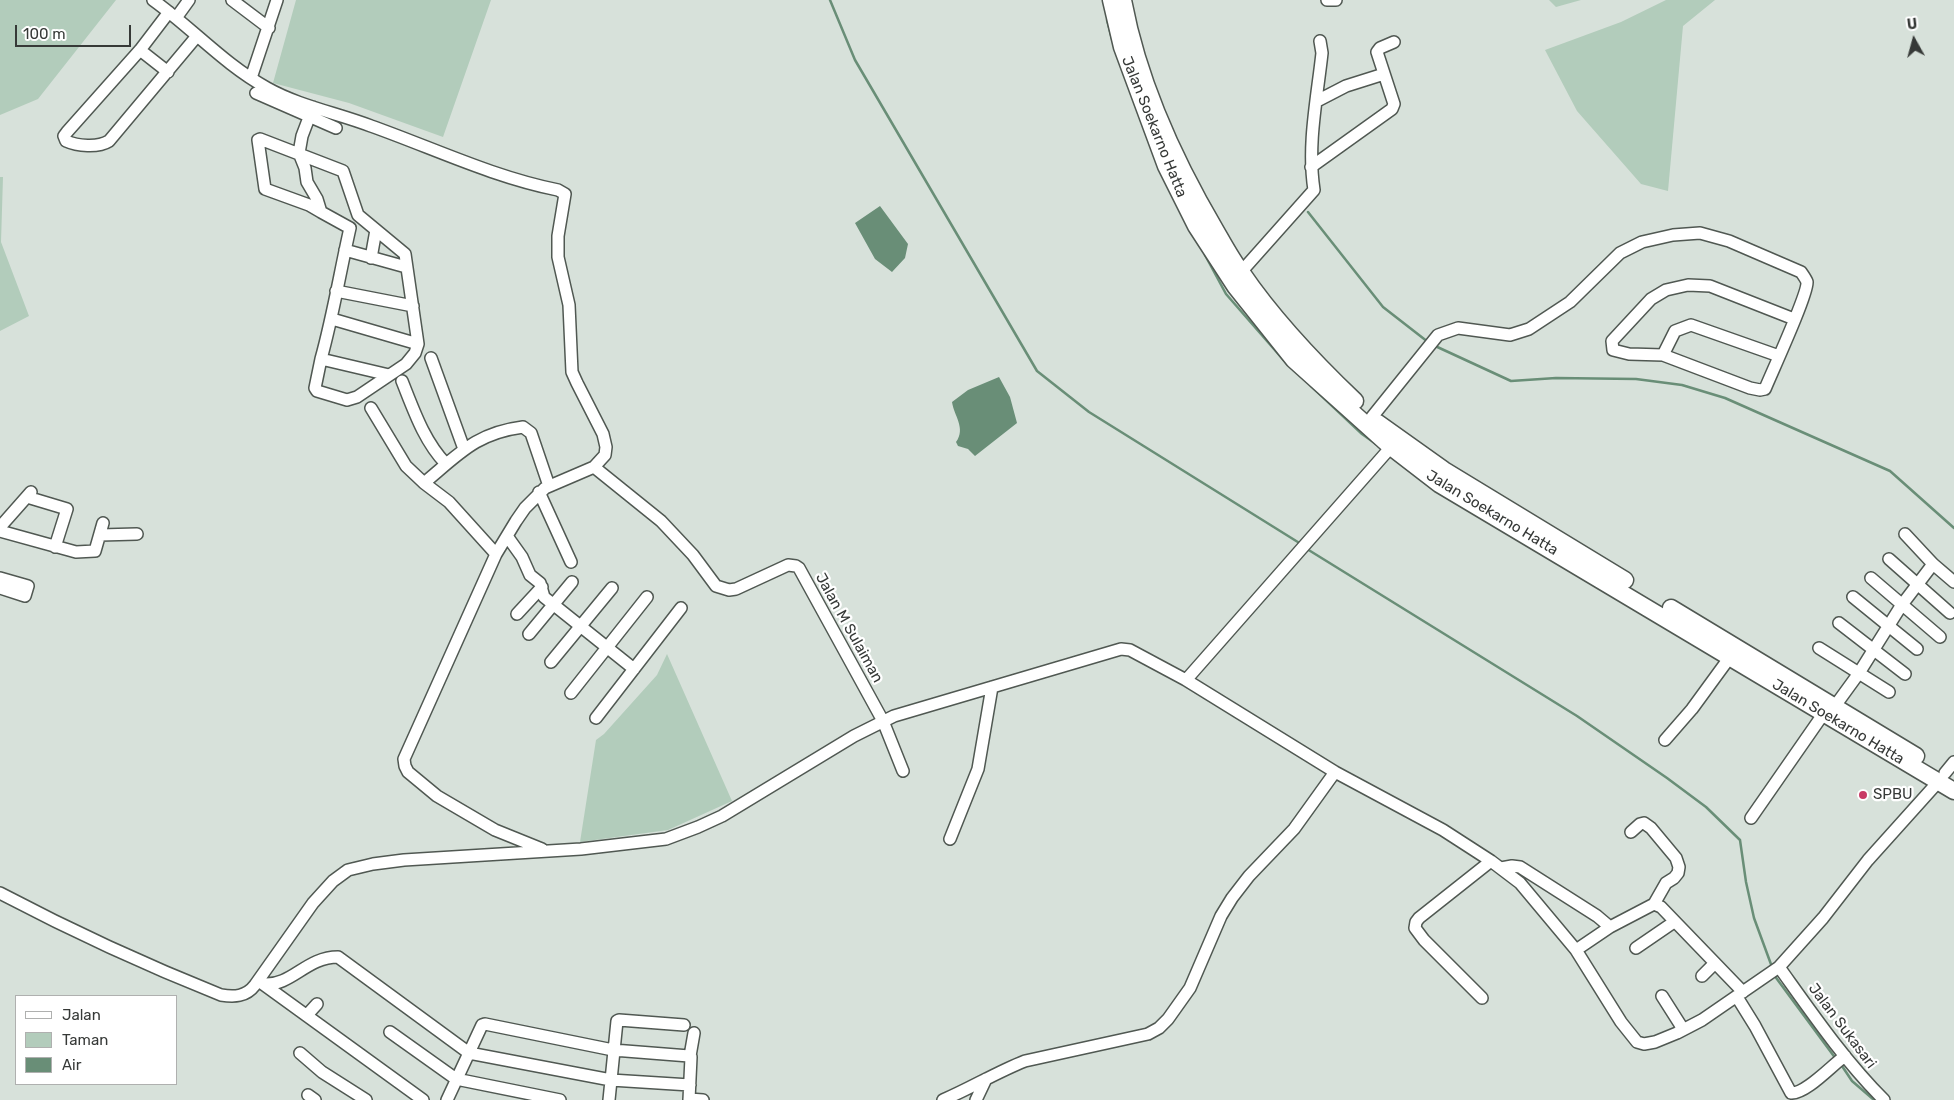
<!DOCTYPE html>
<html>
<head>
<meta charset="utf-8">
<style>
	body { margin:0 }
	#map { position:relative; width:1954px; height:1100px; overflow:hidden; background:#d7e1da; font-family:Rubik,sans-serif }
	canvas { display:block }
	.legend { position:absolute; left:15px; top:995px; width:162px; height:90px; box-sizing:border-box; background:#fff; border:1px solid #afb0af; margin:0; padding:6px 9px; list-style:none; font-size:15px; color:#363937 }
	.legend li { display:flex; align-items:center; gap:10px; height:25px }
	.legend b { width:25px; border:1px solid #afb0af }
	.north { position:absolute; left:1889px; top:15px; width:50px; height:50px; -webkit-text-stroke:4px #fff; paint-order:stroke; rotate:353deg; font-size:14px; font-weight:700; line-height:20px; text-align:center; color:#363937 }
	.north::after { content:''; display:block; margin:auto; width:18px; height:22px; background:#363937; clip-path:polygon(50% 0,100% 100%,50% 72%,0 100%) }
	.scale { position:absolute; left:15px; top:25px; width:116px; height:22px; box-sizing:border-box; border:2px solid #363937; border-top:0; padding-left:6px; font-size:15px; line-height:18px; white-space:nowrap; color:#363937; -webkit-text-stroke:4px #fff; paint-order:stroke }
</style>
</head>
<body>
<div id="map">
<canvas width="1954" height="1100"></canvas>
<ul class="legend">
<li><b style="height:6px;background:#fff"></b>Jalan</li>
<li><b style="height:14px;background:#b2ccbb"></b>Taman</li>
<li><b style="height:14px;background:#698e77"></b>Air</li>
</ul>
<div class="north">U</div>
<div class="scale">100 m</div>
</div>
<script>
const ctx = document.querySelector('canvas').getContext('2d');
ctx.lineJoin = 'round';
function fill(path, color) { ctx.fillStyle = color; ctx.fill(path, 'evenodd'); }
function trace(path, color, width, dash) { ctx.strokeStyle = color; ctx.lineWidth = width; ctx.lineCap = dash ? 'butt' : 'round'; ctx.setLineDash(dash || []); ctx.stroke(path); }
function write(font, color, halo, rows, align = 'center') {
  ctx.font = font + ' Rubik,sans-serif'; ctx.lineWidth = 4.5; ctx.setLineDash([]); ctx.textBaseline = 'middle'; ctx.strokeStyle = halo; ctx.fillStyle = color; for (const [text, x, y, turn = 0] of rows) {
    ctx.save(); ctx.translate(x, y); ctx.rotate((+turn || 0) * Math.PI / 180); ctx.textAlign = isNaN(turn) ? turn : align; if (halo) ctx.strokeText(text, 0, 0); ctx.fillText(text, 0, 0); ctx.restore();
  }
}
const green = new Path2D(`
	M0,0H116L38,99L0,115Z
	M296,0H491L443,137L349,103L273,83Z
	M1549,0H1581L1556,7Z
	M1666,0H1715L1683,26L1668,191L1641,184L1577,111L1545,50L1621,22Z
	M0,177H3L1,242L29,316L0,331Z
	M667,654L732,801L668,830L580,842L596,740L604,734L657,675Z`);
const water = new Path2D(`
	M880,206L908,244L905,258L892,272L875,259L855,223Z
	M999,377L1010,397L1017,423L975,456L968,449L958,446L956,442C966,428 954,416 952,402L968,390Z`);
const stream = new Path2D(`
	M830,0L855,60L1037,371L1089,412L1301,544
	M1107,20L1112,39
	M1308,212L1383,307L1428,342
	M1205,255L1226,294L1287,364
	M1433,345L1511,381L1556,378L1636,379L1682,385L1725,398L1890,471L1954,528
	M1311,386L1362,434L1376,444
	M1307,549L1577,716L1667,778L1706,807L1740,840L1746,882L1754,918L1772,967
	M1774,975L1836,1059
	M1840,1063L1852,1081L1874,1100`);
const minor = new Path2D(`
	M153,0C192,28 225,65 267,88C299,106 337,113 371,126C433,148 493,177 558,190L565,194L558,236V257L569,305L572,372L577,383L603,434L606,447L605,455L594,467L545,488L525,508L516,521L496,554L404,759L405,766L408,772L437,796L495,830L542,849
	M232,0L269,28
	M1327,0H1336
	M169,12L140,50L67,132L64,136L66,141C77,146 98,148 109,141L197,36
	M176,18L189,0
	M140,50L168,72
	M251,78L277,0
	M256,93L336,128
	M1317,101L1346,86L1384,74
	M313,107L302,136L299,153L305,168L307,182L317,199L321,212L350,228C340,272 333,316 321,359L389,375
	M1311,167L1392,109L1394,104L1377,52L1380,48L1394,42
	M321,212L309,205L265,189L258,140L260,139L343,171L358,215L405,254L418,344
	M345,250L406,267
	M371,258L376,230
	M1241,272L1314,190C1307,145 1317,99 1322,53L1320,41
	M336,291L413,306
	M1663,355L1675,331L1691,325L1779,356
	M431,358L464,449
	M321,359L315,388L317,391L347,400L357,397L406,364L415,353L418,344L332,319
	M402,381C414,411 424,441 446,464
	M371,408L406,466L424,483
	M1372,417L1438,335L1458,328L1510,335L1529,329L1570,302L1620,253L1642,242L1673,235L1700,233L1729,241L1801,272C1803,275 1806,279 1807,282C1808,294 1772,372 1765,389L1760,390L1750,388L1663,355L1629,354L1613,350L1612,341L1651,299L1666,290L1688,285L1710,286L1794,319
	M594,467L661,521L693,555L716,586L729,590L736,589L788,565L796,566L799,568L883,721L903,771
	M539,492L571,562
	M27,497L67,509L55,547
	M0,527L31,492
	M0,531L76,552L95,551L103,523
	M1905,534L1933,564L1954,582
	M100,535L137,534
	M507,536L522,557L530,575L540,583L544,597L634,669
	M496,554L449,502L424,483C459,454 476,433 523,427L531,433L549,486
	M1889,559L1950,613
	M0,578L28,586L25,596L0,588
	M1871,578L1940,637
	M1853,597L1917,649
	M517,614L542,587
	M1839,623L1905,674
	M529,634L572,582
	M1819,648L1889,692
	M551,662L612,588
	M1186,680L1391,447
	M571,693L647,597
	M1835,706L1859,673L1901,606L1933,564
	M596,718L681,608
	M1665,740L1692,709L1730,657
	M1945,773L1954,762
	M1751,818L1824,713
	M950,839L978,769L992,687
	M1501,868L1512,866L1520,867L1597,916L1610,927L1654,904L1666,883L1674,878L1678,873L1679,867L1676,858L1651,828L1644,823L1640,824L1631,832
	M0,893C72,931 146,965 221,995C234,997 246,997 255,985L313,903L333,881L348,870L373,864L404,860L581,849L666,839L698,827L722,816L854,736L894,716L1121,649L1130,650L1186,680L1335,772L1443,830L1491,861L1520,883L1576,950L1621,1022L1637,1042L1644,1044L1655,1042L1677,1033L1702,1020L1779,967L1823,918L1868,860L1939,781
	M1654,904L1661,907L1743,992
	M1636,948L1674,922
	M1576,950L1610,927
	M1779,967C1812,1013 1844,1060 1884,1100
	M1702,976L1715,963
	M263,984L423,1100
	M264,984C292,986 306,957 338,957L469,1053L611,1080L690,1085
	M1662,996L1683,1029
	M1737,997L1755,1026L1791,1093C1806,1094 1832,1065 1845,1056
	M1482,998L1424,940L1415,928L1416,922L1419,918L1491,861
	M307,1015L317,1004
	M390,1032L456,1079L560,1100
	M300,1053L322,1072L366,1100
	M690,1056L694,1033
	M308,1095L315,1100
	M689,1099L703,1100
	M447,1100L482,1025L485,1024L613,1050L689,1056L691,1057L689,1100
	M609,1100L617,1021L619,1020L684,1025
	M943,1100C971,1088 997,1072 1025,1061L1148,1034L1159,1028L1168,1019L1190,988L1221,916L1232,898L1249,876L1294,829L1335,772
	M976,1100L986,1079`);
const highway = new Path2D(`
	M1111,0L1122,47L1166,166L1196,226L1235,286L1294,360L1391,447L1439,484L1954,791
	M1123,0C1138,81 1174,160 1216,231C1224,245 1232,260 1242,273C1274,320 1313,361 1355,401
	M1378,423L1444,470L1625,580
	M1671,608L1916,756`);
const markers = [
	[1863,795,5,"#c83a65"]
];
const streetNames = [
	["Jalan Soekarno Hatta",1154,127,68],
	["Jalan Soekarno Hatta",1492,513,31],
	["Jalan M Sulaiman",849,628,61],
	["Jalan Soekarno Hatta",1838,722,31],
	["Jalan Sukasari",1842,1026,53]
];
const poiNames = [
	["SPBU",1873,795]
];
fill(green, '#b2ccbb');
fill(water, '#698e77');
trace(stream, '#698e77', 2.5);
trace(minor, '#505852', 14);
trace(highway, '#505852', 19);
trace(minor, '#fff', 11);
trace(highway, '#fff', 16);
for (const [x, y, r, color] of markers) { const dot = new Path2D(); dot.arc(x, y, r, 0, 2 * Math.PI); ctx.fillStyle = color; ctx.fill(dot); trace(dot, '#fff', 2); }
write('15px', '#363937', '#fff', streetNames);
write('15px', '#363937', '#fff', poiNames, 'left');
</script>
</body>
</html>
